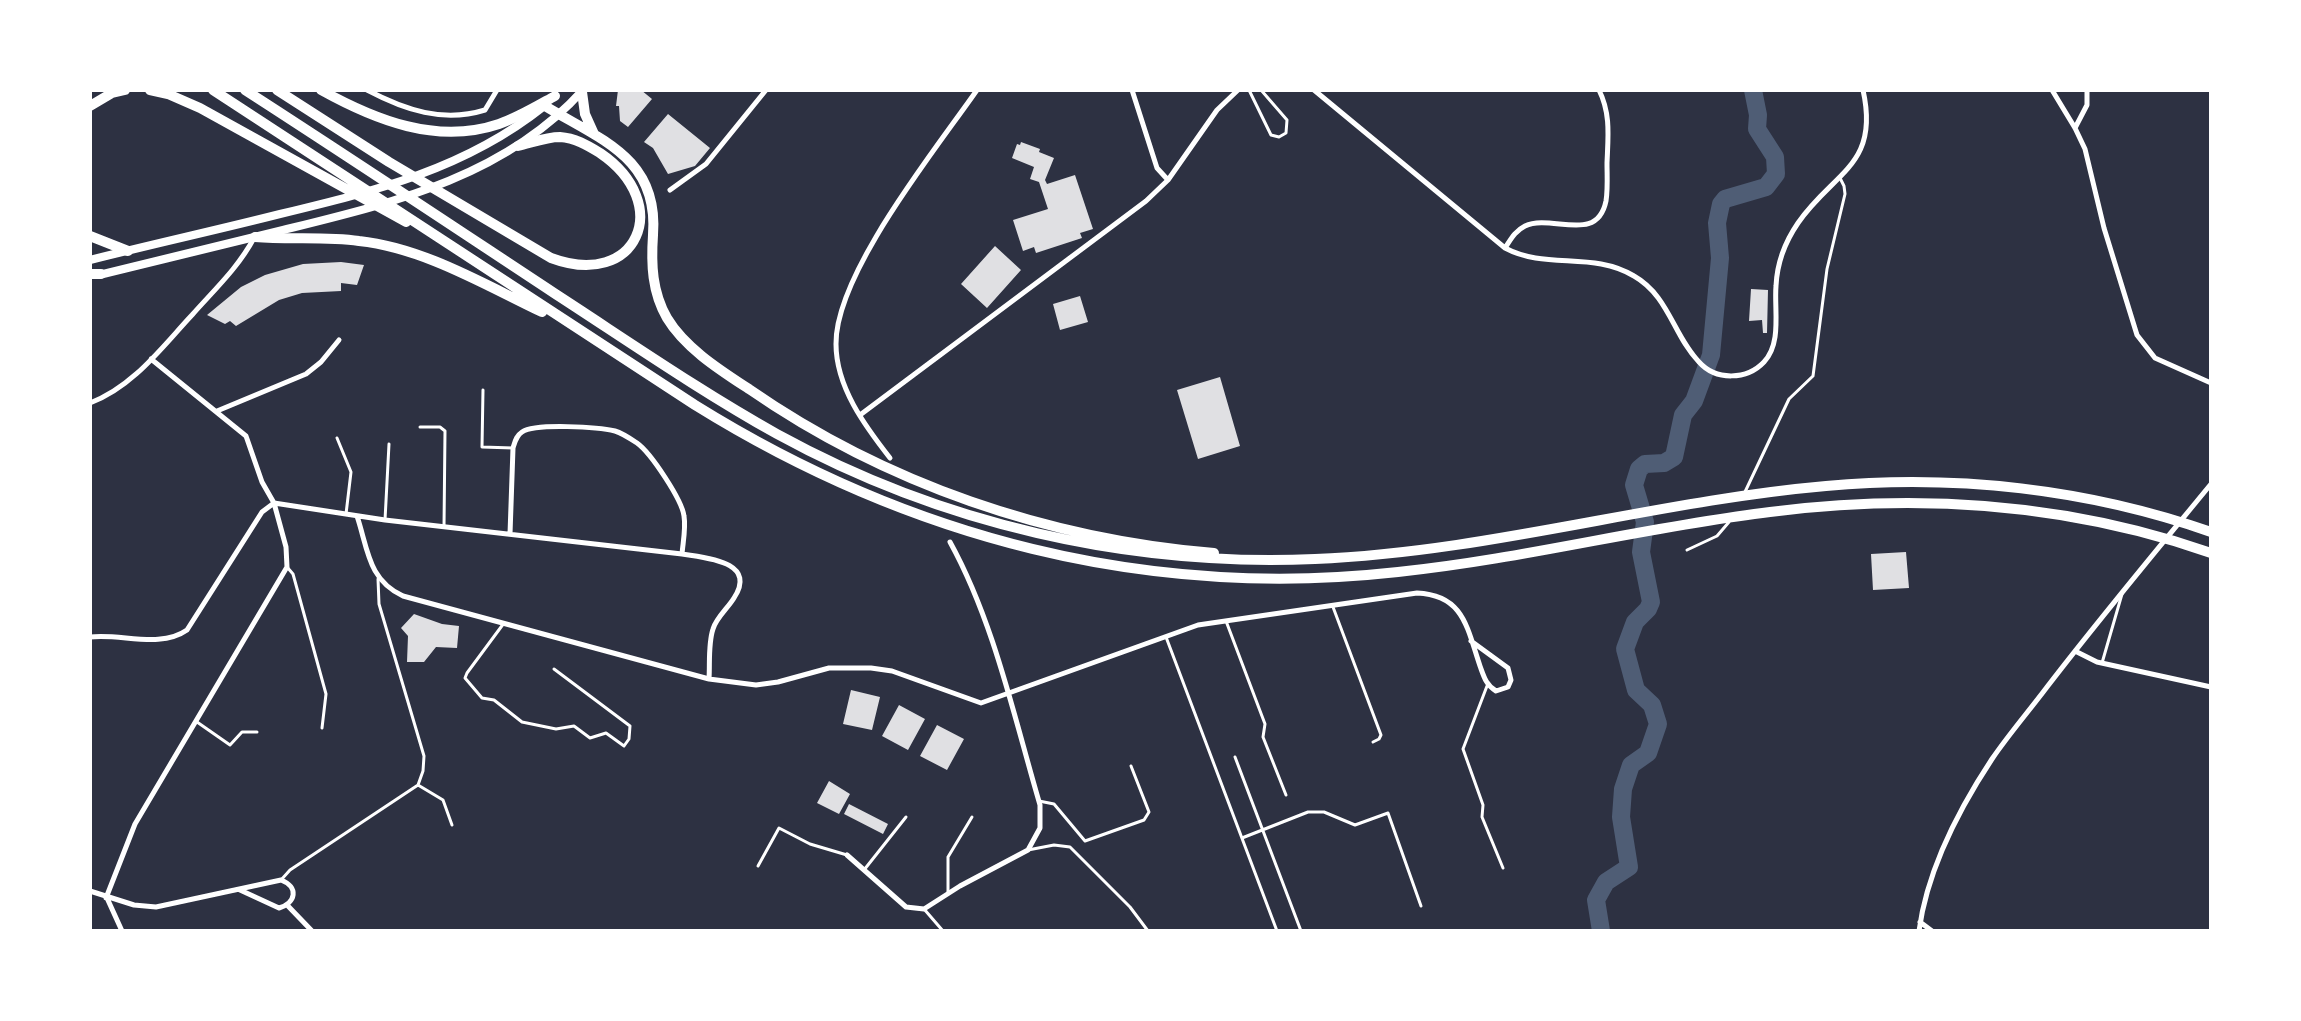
<!DOCTYPE html>
<html>
<head>
<meta charset="utf-8">
<style>
	body { margin:0 }
	#map { position:relative; width:2301px; height:1021px; overflow:hidden; background:#2d3142; font-family:Montserrat,sans-serif }
	canvas { display:block }
	.frame { position:absolute; inset:0; border:92px solid #fff; pointer-events:none }
</style>
</head>
<body>
<div id="map">
<canvas width="2301" height="1021"></canvas>
<div class="frame"></div>
</div>
<script>
const ctx = document.querySelector('canvas').getContext('2d');
ctx.lineJoin = 'round';
function trace(path, color, width, dash) { ctx.strokeStyle = color; ctx.lineWidth = width; ctx.lineCap = dash ? 'butt' : 'round'; ctx.setLineDash(dash || []); ctx.stroke(path); }
function fill(path, color) { ctx.fillStyle = color; ctx.fill(path, 'evenodd'); }
const river = new Path2D(`
	M1601,931L1596,900L1606,882L1629,867L1621,817L1623,789L1631,765L1648,753L1658,724L1652,705L1636,690L1625,649L1635,622L1648,609L1651,602L1641,552L1645,522L1634,485L1639,469L1645,464L1664,463L1674,457L1683,415L1694,401L1711,355L1720,258L1717,223L1721,204L1725,199L1766,187L1776,174L1775,157L1757,129L1758,115L1753,90`);
const building = new Path2D(`
	M618,90H641L652,99L628,127L620,121L619,106H616Z
	M668,114L710,148L695,166L668,174L653,148L644,142Z
	M1021,142L1040,149L1039,152L1054,158L1045,180L1047,184L1075,175L1093,229L1080,233L1082,238L1036,253L1034,247L1023,251L1013,220L1048,209L1039,182L1030,179L1034,167L1012,158L1017,144L1020,145Z
	M995,246L1021,270L987,308L961,284Z
	M341,262L364,265L357,285L341,283V291L302,293L279,300L236,326L230,321L225,324L207,315L241,287L265,275L303,264Z
	M1751,289L1768,290L1767,333H1763L1762,320L1749,321Z
	M1080,296L1088,322L1060,330L1053,304Z
	M1220,377L1240,446L1198,459L1177,390Z
	M1906,552L1909,588L1873,590L1871,554Z
	M414,614L442,624L459,626L457,648L436,647L424,662H407L408,636L401,628Z
	M851,690L880,697L872,730L843,724Z
	M899,705L925,719L908,750L882,736Z
	M937,725L964,739L947,770L920,756Z
	M829,781L850,794L839,814L817,803Z
	M849,804L888,824L883,834L844,814Z`);
const service = new Path2D(`
	M1249,90L1271,135L1279,137L1286,133L1287,120L1261,90
	M483,390L482,447L513,448
	M420,427H440L445,431L444,527
	M337,438L351,472L346,514
	M1744,494L1789,399L1813,376L1827,269L1845,194L1844,186L1840,178
	M385,520L389,444
	M1687,550L1717,536L1729,522
	M287,567L293,574L326,694L322,728
	M1333,607L1381,735L1379,739L1373,742
	M1226,621L1265,724L1263,737L1286,795
	M504,623L467,673L465,678L482,698L494,700L522,722L556,729L574,726L590,738L606,733L624,746L629,739L630,726L554,669
	M1166,637L1277,931
	M2102,663L2122,594
	M1487,686L1463,749L1483,805L1482,817L1503,868
	M197,722L230,745L242,732H257
	M1235,757L1301,931
	M418,785L443,800L452,825
	M1039,801L1054,804L1085,841L1144,820L1149,812L1131,766
	M1242,838L1308,812H1324L1355,825L1388,813L1421,906
	M1028,850L1054,845L1070,847L1130,907L1148,931
	M758,866L779,828L810,844L847,855
	M864,870L906,817
	M281,880L290,870L418,785L423,771L424,756L379,604L378,579
	M948,894V857L972,817
	M924,909L943,931`);
const minor = new Path2D(`
	M367,90C405,110 443,123 485,110L497,90
	M1132,90L1157,168L1168,180
	M1314,90L1505,248C1546,270 1593,251 1634,276C1669,296 1673,335 1699,362C1716,381 1747,380 1764,362C1782,343 1774,310 1776,286C1777,263 1785,242 1798,223C1833,172 1880,166 1863,90
	M2052,90L2075,128L2085,149L2104,228L2137,335L2155,358L2211,383
	M2075,128L2087,105V90
	M670,190L706,164L766,90
	M1505,248C1511,239 1515,231 1525,226C1551,213 1597,245 1606,201C1608,189 1607,175 1607,163C1608,137 1611,114 1599,90
	M90,403C133,387 162,347 192,315C214,290 238,268 254,238
	M217,411L306,374L321,362L339,340
	M860,415L1146,201L1168,180L1217,110L1238,90
	M890,458C865,426 836,387 836,344C835,274 936,149 977,90
	M274,503L385,520L682,554C705,558 758,561 734,598C728,608 716,618 713,629C708,644 710,664 709,679
	M357,516C368,549 368,580 403,596L709,679L756,685L778,682L829,668H871L892,671L981,703L1198,625L1417,593C1464,595 1467,628 1480,666C1484,677 1486,685 1496,691L1508,687L1511,680L1508,668L1471,641
	M510,534L513,448C515,442 516,436 522,432C535,423 599,427 615,431C622,433 631,439 637,443C651,453 682,500 684,516C686,528 683,542 682,554
	M90,637C121,633 160,649 187,630L262,512L274,503
	M2075,651L2097,662L2211,687
	M847,855L906,907L924,909L960,886L1028,850L1040,828V805C1014,717 994,622 950,542
	M90,891L134,905L156,907L281,880C299,887 296,903 279,908L240,890
	M106,898L135,824L287,567L286,547L274,503L262,482L246,436L151,359
	M107,898L122,931
	M288,906L312,931
	M1920,922L1932,931
	M1919,931C1927,871 1959,809 1992,759C2009,734 2029,711 2047,687C2100,618 2156,551 2211,484`);
const primary = new Path2D(`
	M90,260C153,244 217,230 280,214C375,191 465,169 543,107
	M99,275C160,260 222,245 283,230C392,203 505,177 583,90`);
const motorway = new Path2D(`
	M150,90L168,94L200,108L406,222
	M213,90L695,405C909,538 1146,600 1398,572C1523,559 1645,527 1770,512C1920,493 2067,503 2211,553
	M245,90C349,157 451,225 554,293C628,341 700,391 777,434C941,524 1128,567 1315,559C1488,552 1655,501 1826,486C1956,474 2088,489 2211,532
	M277,90L389,162L551,258C637,290 675,204 600,153C587,145 575,138 560,137C546,137 531,143 518,146
	M321,90C375,120 437,145 499,124C519,117 537,106 555,96
	M582,92L585,114L594,134
	M90,106L112,93L125,90
	M545,106C601,140 659,158 653,235C651,264 652,292 667,318C685,348 720,370 749,389C886,484 1048,539 1214,553
	M90,236L128,251
	M255,237C290,240 325,236 359,241C424,248 485,285 542,312
	M90,274H101`);
trace(river, '#4f5d75', 18);
fill(building, '#e0e0e3');
trace(service, '#fff', 3);
trace(minor, '#fff', 5);
trace(primary, '#fff', 8);
trace(motorway, '#fff', 10);
</script>
</body>
</html>
